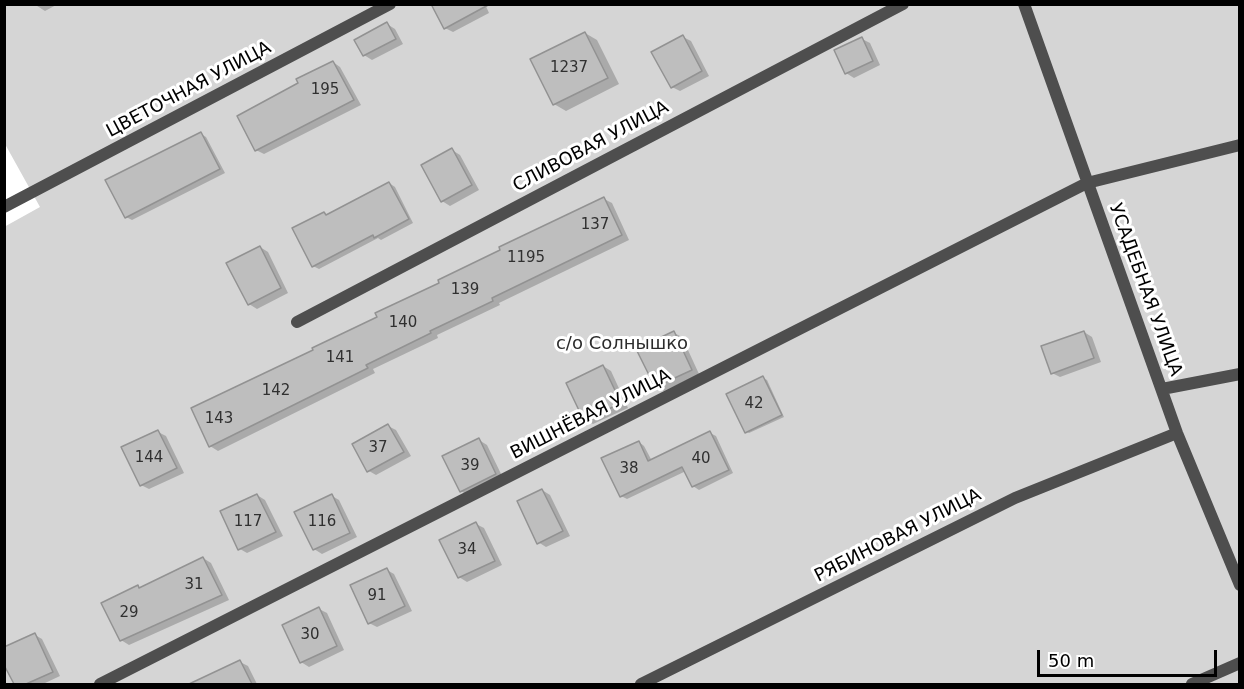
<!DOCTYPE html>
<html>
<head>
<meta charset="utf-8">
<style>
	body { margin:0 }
	#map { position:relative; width:1244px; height:689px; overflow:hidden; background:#fff; font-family:"DejaVu Sans",sans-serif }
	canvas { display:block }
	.frame { position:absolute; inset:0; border:6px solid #000; pointer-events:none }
	.scale { position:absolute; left:1037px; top:650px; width:180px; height:27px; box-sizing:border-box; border:3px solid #000; border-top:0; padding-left:8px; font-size:18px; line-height:21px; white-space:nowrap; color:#000; -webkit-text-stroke:4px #fff; paint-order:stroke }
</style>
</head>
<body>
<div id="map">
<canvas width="1244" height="689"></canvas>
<div class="frame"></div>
<div class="scale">50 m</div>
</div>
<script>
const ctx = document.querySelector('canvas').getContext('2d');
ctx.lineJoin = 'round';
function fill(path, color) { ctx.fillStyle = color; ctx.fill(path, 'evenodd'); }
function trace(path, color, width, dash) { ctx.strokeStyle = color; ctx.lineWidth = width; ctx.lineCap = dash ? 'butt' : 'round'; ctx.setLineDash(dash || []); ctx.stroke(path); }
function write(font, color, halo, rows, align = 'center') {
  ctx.font = font + ' "DejaVu Sans",sans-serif'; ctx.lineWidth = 6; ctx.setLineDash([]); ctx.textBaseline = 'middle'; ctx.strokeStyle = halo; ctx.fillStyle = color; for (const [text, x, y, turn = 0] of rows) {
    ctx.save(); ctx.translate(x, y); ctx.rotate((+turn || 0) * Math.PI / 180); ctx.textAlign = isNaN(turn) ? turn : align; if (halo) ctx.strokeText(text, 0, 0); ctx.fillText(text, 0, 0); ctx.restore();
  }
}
const green = new Path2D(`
	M5,5H1239V684H5L4,227L40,207L5,144Z`);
const shadow = new Path2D(`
	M34,4H58L45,11Z
	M485,4L489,13L453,32L445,28Z
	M387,24L395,29L403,44L372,60L364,55Z
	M585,33L597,40L619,84L566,111L554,104Z
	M683,37L691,41L709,76L680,91L672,87Z
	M862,39L870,43L880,65L854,78L846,73Z
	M333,62L340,67L361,105L264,154L256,150L300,84Z
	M201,134L206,137L225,173L132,220L126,217Z
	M452,150L460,155L479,190L450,206L442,201Z
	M389,183L395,187L413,223L381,240L378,238L319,269L313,266L324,214L328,216Z
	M604,199L612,203L629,240L499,303L500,305L437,335L438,338L373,369L375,373L218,451L210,446L315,350Z
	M260,247L268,252L288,293L257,309L249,304Z
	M1084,332L1092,337L1101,362L1060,377L1052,373Z
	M674,333L682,337L699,374L664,391L656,386Z
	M603,366L611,371L628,408L593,424L585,420Z
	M763,378L767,380L784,417L749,433L746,431Z
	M388,426L396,430L411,456L376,475L369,471Z
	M158,432L166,436L184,473L149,489L141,485Z
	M710,433L716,436L733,473L699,490L693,486L686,471L627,499L621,496L639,442L644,446L652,461Z
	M479,440L487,445L503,478L469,496L461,491Z
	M542,490L550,495L570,536L546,547L538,542Z
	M257,495L265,500L283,536L247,553L240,549Z
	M332,496L339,500L357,537L322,554L314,549Z
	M476,524L484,528L502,565L467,582L459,577Z
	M203,558L211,563L229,600L129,645L121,640L138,587L141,588Z
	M387,570L394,574L412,611L377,627L369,623Z
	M319,609L327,613L344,650L309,667L301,662Z
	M35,635L42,639L60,676L43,684H15L4,662Z
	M240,662L248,666L257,684H193Z`);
const building = new Path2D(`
	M431,4H490L444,29Z
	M387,22L396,39L363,56L354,40Z
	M585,32L608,78L553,105L530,59Z
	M683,35L702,71L671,88L651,52Z
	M862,37L873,61L845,74L834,50Z
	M333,61L354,100L255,151L237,116L298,83L296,79Z
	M201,132L220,169L125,218L105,180Z
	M452,148L472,185L441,202L421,165Z
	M389,182L409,219L374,238L373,235L312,267L292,228L324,212L326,215Z
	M604,197L622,235L492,298L493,301L430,331L431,333L366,365L368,368L209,447L191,408L313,350L312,348L377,317L375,313L439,283L438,280L500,250L499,247Z
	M260,246L281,288L248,305L226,263Z
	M674,331L692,370L655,387L636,349Z
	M1084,331L1094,358L1051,374L1041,346Z
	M603,365L621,403L584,421L566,383Z
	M763,376L782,415L745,433L726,394Z
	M388,424L404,452L367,472L352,444Z
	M158,430L177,468L140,486L121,447Z
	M710,431L729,470L692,487L682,467L620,497L601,458L639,441L648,461Z
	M479,438L496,474L460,492L442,456Z
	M542,489L563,531L537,544L517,501Z
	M257,494L276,532L238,550L220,511Z
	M332,494L350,533L313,550L294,512Z
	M476,522L495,561L458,578L439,540Z
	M203,557L222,595L120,641L101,603L138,585L139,588Z
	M387,568L405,606L368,624L350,585Z
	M319,607L337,646L300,663L282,625Z
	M35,633L53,672L26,684H14L4,665V647Z
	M240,660L252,684H189Z`);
const minor = new Path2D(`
	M1024,4L1177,433L1240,585
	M4,207L390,4
	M297,322L903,4
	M1162,389L1240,374
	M100,684L1087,183L1240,145
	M641,684L1015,498L1177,433
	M1192,684L1240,663`);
const numberNames = [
	["1237",569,68],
	["195",325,90],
	["137",595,225],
	["1195",526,258],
	["139",465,290],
	["140",403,323],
	["141",340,358],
	["142",276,391],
	["42",754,404],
	["143",219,419],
	["37",378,448],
	["144",149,458],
	["40",701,459],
	["39",470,466],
	["38",629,469],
	["117",248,522],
	["116",322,522],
	["34",467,550],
	["31",194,585],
	["91",377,596],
	["29",129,613],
	["30",310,635]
];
const streetNames = [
	["ЦВЕТОЧНАЯ УЛИЦА",189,90,-28],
	["СЛИВОВАЯ УЛИЦА",591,147,-28],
	["УСАДЕБНАЯ УЛИЦА",1145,290,70],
	["ВИШНЁВАЯ УЛИЦА",591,415,-27],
	["РЯБИНОВАЯ УЛИЦА",898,536,-27]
];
const parkNames = [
	["с/о Солнышко",622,344]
];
fill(green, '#d5d5d5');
fill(shadow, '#0003');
fill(building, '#bebebe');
trace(building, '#929292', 1.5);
trace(minor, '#4e4e4e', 12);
write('15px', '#303030', null, numberNames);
write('18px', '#000', '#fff', streetNames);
write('18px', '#2c2c2c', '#fff', parkNames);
</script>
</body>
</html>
